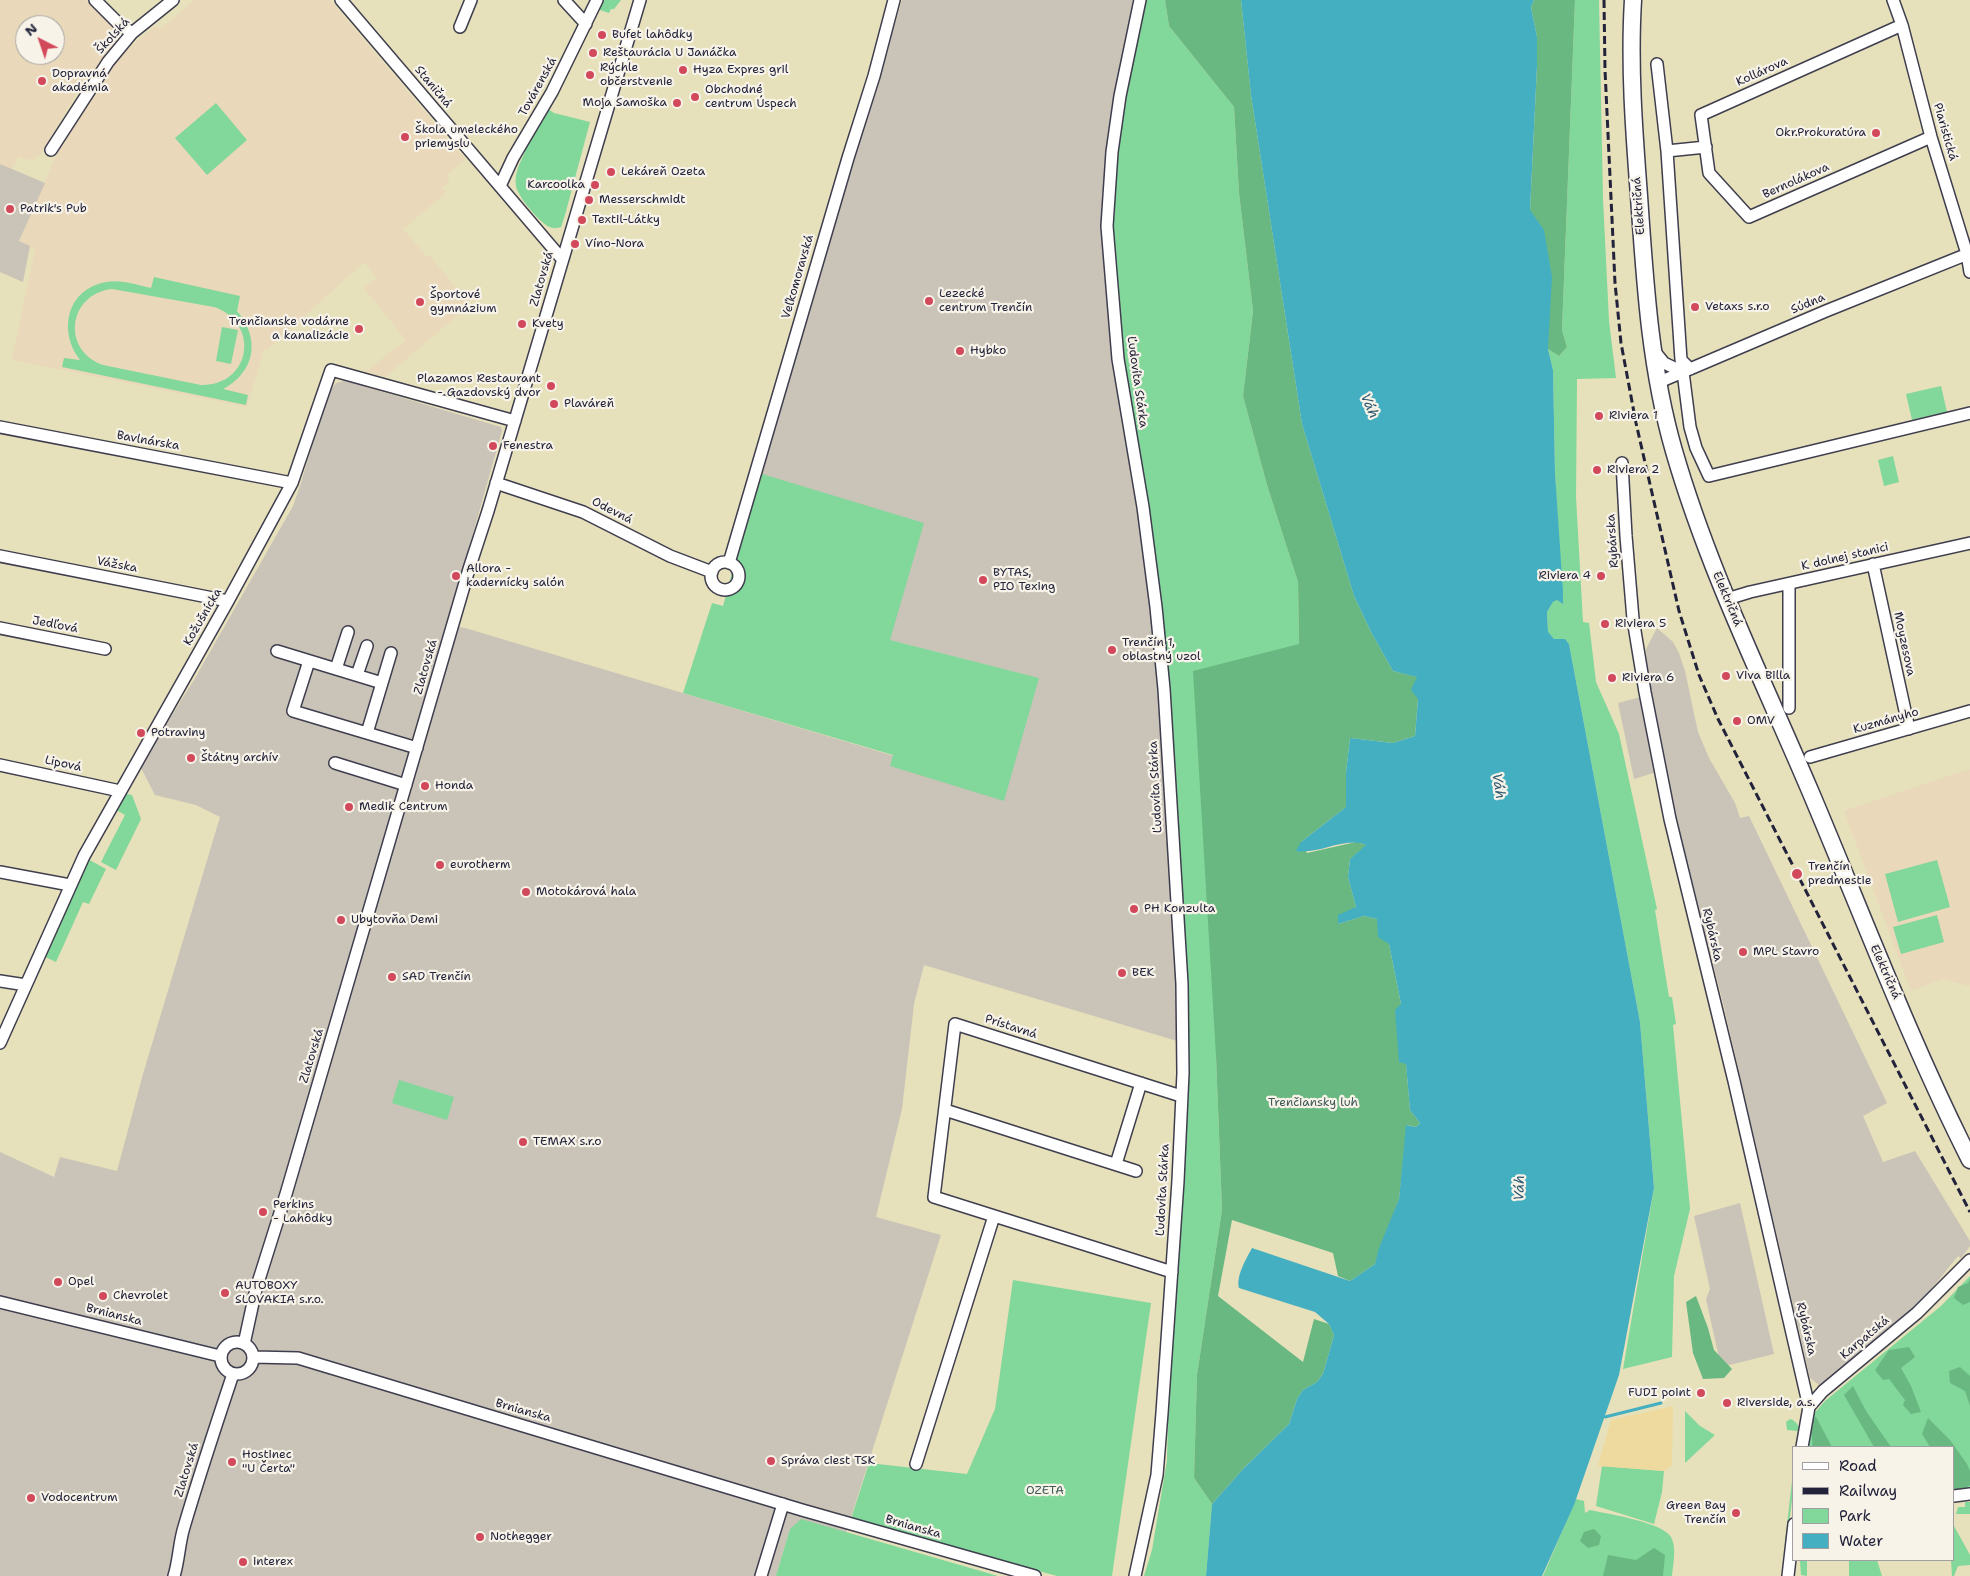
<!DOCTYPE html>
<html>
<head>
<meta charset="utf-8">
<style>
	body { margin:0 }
	#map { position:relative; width:1970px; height:1576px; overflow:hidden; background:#e6e0bb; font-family:"Shantell Sans",sans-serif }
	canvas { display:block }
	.legend { position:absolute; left:1792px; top:1446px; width:162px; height:115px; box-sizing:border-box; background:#f7f3e8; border:1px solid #a29fa3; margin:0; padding:6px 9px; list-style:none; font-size:15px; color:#22223b }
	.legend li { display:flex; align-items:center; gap:10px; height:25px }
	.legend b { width:25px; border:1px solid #a29fa3 }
	.north { position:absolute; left:15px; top:15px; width:50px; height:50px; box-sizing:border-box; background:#f7f3e8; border:1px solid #a29fa3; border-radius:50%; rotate:319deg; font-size:14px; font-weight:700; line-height:20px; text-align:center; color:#22223b }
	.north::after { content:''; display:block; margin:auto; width:18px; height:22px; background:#d1495b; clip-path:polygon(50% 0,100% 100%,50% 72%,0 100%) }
</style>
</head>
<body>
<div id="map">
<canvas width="1970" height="1576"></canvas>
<ul class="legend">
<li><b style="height:6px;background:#fff"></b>Road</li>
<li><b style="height:6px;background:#22223b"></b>Railway</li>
<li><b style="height:14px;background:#82d79a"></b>Park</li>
<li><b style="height:14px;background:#43afc1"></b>Water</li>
</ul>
<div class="north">N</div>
</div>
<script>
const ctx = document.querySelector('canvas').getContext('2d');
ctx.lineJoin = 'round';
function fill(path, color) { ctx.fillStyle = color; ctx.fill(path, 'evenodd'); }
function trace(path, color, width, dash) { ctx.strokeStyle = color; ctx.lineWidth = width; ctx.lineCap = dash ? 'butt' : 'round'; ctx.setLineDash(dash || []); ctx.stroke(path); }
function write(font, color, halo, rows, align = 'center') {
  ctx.font = font + ' "Shantell Sans",sans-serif'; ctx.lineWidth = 4.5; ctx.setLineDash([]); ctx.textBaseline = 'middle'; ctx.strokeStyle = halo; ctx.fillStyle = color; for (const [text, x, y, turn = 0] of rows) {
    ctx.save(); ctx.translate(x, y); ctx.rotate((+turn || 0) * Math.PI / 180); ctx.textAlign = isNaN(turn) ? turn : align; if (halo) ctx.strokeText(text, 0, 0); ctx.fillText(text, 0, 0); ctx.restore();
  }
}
const built = new Path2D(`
	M0,0H85L114,27L116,33L114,43L78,90L41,154L32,160L18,157L12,170L0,164ZM25,25H55V55H25Z
	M194,0H330L465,159L446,176L450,182L442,188L446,193L403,229L427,257L429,255L467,301L463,304L466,308L385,377L362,370L369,369L406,340L364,288L377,278L364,262L267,350L264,349L247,407L12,360L35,249L19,241L59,149L104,77L119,57L155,26L162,28Z
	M1970,769V983L1969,986L1942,979L1911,991L1844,811Z`);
const industrial = new Path2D(`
	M902,0H1146L1125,92L1113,216V272L1151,527L1187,1044L924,965L914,1004L902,1109L876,1217L941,1235L846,1533L790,1529L776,1576H0V1152L54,1177L60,1157L117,1171L143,1074L220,817L196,805L155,795L140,766L194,680L293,506L300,486L328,393L336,383L344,381L349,382L501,427L502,431L447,625L465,628L894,756L890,766L1038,678L889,640L759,473L796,352H797Z
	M0,164L45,183L19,241L30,246L23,282L0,272Z
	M1657,628L1673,642L1679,653L1685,671L1698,732L1709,758L1735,803L1740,818L1749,816L1887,1103L1863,1116L1883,1162L1915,1151L1970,1241V1246L1961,1258L1958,1256L1920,1303L1835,1376L1826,1383L1819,1385L1810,1378L1723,1003L1680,833L1655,718L1647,675L1646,649Z
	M1644,696L1660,771L1634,779L1618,703Z
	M1740,1203L1774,1354L1721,1367L1706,1299L1710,1289L1694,1216Z`);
const green = new Path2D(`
	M601,0H621L614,9H611L609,13L597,9Z
	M1146,0H1165L1169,26L1234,107L1239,193L1253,311L1243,396L1267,485L1298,582L1299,644L1216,1056L1222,1210L1197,1375L1194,1478L1212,1504L1206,1576H1144L1152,1550L1167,1460L1177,1040L1186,1044L1180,863L1113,272L1115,170L1125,92Z
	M1575,0H1599L1603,199L1609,321L1616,378L1577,379L1576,497L1583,622L1589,623L1596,682L1619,734L1657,909L1655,910L1669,997H1672L1676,1024L1673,1025L1690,1209L1674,1276L1672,1357L1623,1369L1654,1188L1640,1022L1569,644L1565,639H1554L1548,633L1547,612L1553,602L1557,600L1562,603L1555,473L1553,370L1548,349L1559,356L1567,347L1562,330Z
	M216,103L247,140L207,175L175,138Z
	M548,109L554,113L590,122L565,215L561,227C557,228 554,229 550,227C540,224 517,195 516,186C514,173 520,163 525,152L524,149Z
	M154,277L240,296L237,311C261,339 255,372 223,389L248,395L246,405L62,367L64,358L80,360C58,332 66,289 106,282C121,279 137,285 151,288ZM112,289L214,307C261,323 251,386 201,385L103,365C61,350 68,294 112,289Z
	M222,327L238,330L231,364L216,361Z
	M1941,386L1947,412L1912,420L1906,394Z
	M1893,456L1899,482L1884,486L1878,460Z
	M759,473L924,523L890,640L1039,678L1004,801L890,766L893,755L683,693L712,603L723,606Z
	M122,793L132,795L141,819L116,870L101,862L125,815L113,808Z
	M84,857L106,869L89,904L83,902L56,962L39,954Z
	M1937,860L1950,907L1898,922L1885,874Z
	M1937,915L1944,942L1901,954L1893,927Z
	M399,1080L454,1097L447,1120L392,1103Z
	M1970,1276V1488H1954V1447H1808L1811,1417L1825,1401L1941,1306Z
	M1013,1280L1151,1303L1112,1576H1057L851,1519L869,1463L967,1474L995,1409Z
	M1685,1411L1700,1426L1715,1435L1685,1463Z
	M1790,1419C1803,1423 1799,1436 1797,1447H1796L1798,1431L1787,1430L1786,1422Z
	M1794,1464V1481L1787,1543L1785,1542Z
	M1602,1466L1664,1471L1662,1492L1654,1524L1596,1506Z
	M1576,1499L1584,1501L1585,1513L1590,1510C1608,1514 1662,1522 1671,1537C1677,1548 1673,1564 1672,1576H1543Z
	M1965,1502H1970V1514H1956L1958,1507H1965Z
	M801,1519L998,1576H776L790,1529Z
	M1954,1526L1970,1555V1565L1958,1566L1954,1576H1952L1951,1560H1954Z
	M1800,1560H1807V1576L1801,1575Z
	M1849,1560H1877L1882,1576H1849Z`);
const forest = new Path2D(`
	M1165,0H1241L1251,95L1302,424L1354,596L1371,632L1393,671L1418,677V699L1415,736L1393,743L1350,738L1346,772V807L1301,842L1307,853L1356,842L1367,845L1350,859L1348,877L1356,907L1338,924L1364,916L1377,919L1389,944L1401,1004L1410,1110L1420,1123L1416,1127L1407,1125L1399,1199L1375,1264L1350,1281L1338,1276L1333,1253L1232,1220L1218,1296L1303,1362L1314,1319L1329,1324L1334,1335L1323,1374L1317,1382L1303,1390L1297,1399L1289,1424L1244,1468L1212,1504L1194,1478L1197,1375L1222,1210L1216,1056L1193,671L1299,644L1298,582L1267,485L1243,396L1253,311L1239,193L1234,107L1169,26Z
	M1534,0H1575L1562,330L1567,347L1559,356L1548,349L1530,210L1537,66V37L1531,7Z
	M1970,1279V1302L1963,1305L1954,1298L1958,1287L1968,1283Z
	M1696,1296L1708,1328L1714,1350L1732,1369L1724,1378L1703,1379L1693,1353L1686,1302Z
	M1909,1347L1915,1357L1901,1368L1911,1386L1921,1412L1911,1414L1903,1405L1905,1400L1889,1379L1883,1380L1875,1370L1889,1350Z
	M1960,1367L1970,1376V1406L1965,1391L1950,1383L1949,1371Z
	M1853,1386L1866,1411L1891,1447H1874L1844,1395Z
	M1816,1417L1832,1447H1812C1814,1438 1809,1430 1810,1420Z
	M1928,1418L1950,1440L1967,1464L1970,1471V1485L1962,1491L1954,1492V1447H1930L1922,1434Z
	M1594,1529L1601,1536L1599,1545L1588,1548L1580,1541L1584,1532Z
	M1654,1548L1665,1555L1663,1576H1603L1608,1555L1636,1560Z`);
const sand = new Path2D(`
	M1673,1406L1672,1465L1664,1471L1598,1466L1611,1420Z`);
const water = new Path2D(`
	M1241,0H1534L1531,7L1537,37V66L1530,210L1544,230L1552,277L1548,349L1553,370L1555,473L1563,592V604L1557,600L1553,602L1547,612L1548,632L1554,639H1565L1569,644L1640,1022L1654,1188L1619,1375L1574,1505L1542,1576H1206L1212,1504L1244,1468L1289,1424L1297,1399L1303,1390L1317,1382L1323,1374L1334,1335L1329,1324L1315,1312L1239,1288C1236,1276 1246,1259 1252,1248L1350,1281L1375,1264L1379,1248L1399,1199L1406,1125L1416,1127L1420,1123L1410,1110L1406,1064L1399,1062L1395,1010L1401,1004L1389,944L1378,937L1377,919L1364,916L1338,924V915L1356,907L1348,877L1350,859L1366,845C1344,836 1320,855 1296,851L1301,842L1346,807V772L1350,738L1393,743L1415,736L1418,699L1411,690L1417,677L1393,671L1371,632L1354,596L1302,424L1251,95Z`);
const stream = new Path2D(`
	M1605,1417L1661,1403`);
const street = new Path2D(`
	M95,0L118,23L132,33
	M341,0L562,259
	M564,0L586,24
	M1893,0L1902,25L1931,137L1967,254L1970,272
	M1902,25L1701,115L1709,173L1749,217L1931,137
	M460,27L471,0
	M1657,64L1667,151L1681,360L1690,369
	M51,150L108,62L132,33L173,0
	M1667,151L1706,147
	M500,186L513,158L552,92L597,0
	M1655,352L1664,363L1683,372
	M1683,372L1690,427L1696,448L1709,476L1970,413
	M1657,383L1826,311L1970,253
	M0,427L292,483
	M1622,463L1626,536L1633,619L1645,692L1670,819L1734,1081L1809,1407
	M496,483L583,512L670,556L712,572
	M0,556L228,601
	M711 576a14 14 0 1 1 28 0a14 14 0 1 1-28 0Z
	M729,563L848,158L874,76L894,0
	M1873,564L1909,729
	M1789,584V708
	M1727,599L1750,592L1970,543
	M0,628L105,649
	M277,651L382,683
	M309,661L293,711L417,748
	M336,669L348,632
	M357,675L367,646
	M367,733L391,653
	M1810,757L1970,711
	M335,763L406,785
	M0,765L120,791
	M0,872L70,885
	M0,981L26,985
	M0,1043L84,856L228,601L292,483L331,370L515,421
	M945,1110L1136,1171
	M1116,1164L1141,1083
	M1172,1272L934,1197L955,1024L1181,1096
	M0,1302L220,1356
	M221 1358a16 16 0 1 1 32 0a16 16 0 1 1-32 0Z
	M244,1344L256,1289L286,1194L469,569L488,511L640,0
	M253,1357L298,1358L802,1510L1035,1576
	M1802,1447L1809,1407L1823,1391L1917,1313L1970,1260
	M916,1464L994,1216
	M1954,1496L1970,1494
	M174,1576C179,1560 179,1543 184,1527C199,1476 216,1425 233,1374
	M761,1576L783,1504
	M1135,1576L1157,1475L1162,1413L1178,1181L1183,1073L1182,984L1164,689L1156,607L1143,507L1118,359L1107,226L1112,152L1120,96L1140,0
	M1788,1576L1794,1524`);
const secondary = new Path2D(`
	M1633,0C1629,65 1634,131 1639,196C1645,283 1650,368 1674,451C1708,569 1763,680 1811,793C1863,916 1910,1041 1970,1160`);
const rail = new Path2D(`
	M1604,0L1605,70L1615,283L1621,343L1636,423L1679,611L1699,675L1718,719L1970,1212`);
const markers = [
	[602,35,5,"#d1495b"],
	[593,53,5,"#d1495b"],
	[683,70,5,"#d1495b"],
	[590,75,5,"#d1495b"],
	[42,81,5,"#d1495b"],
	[695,97,5,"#d1495b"],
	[677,103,5,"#d1495b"],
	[1876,133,5,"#d1495b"],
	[405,137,5,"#d1495b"],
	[611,172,5,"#d1495b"],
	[595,185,5,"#d1495b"],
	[589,200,5,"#d1495b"],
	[10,209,5,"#d1495b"],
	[582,220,5,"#d1495b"],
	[575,244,5,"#d1495b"],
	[929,301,5,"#d1495b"],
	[420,302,5,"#d1495b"],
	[1695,307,5,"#d1495b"],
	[522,324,5,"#d1495b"],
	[359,329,5,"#d1495b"],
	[960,351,5,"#d1495b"],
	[551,386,5,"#d1495b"],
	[554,404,5,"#d1495b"],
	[1599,416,5,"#d1495b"],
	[493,446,5,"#d1495b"],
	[1597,470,5,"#d1495b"],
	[456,576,5,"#d1495b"],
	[1601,576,5,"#d1495b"],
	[983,580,5,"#d1495b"],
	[1605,624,5,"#d1495b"],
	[1112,650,5,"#d1495b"],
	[1726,676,5,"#d1495b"],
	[1612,678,5,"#d1495b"],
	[1737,721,5,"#d1495b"],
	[141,733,5,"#d1495b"],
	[191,758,5,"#d1495b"],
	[425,786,5,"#d1495b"],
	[349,807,5,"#d1495b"],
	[440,865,5,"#d1495b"],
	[1797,874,6,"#d1495b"],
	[526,892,5,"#d1495b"],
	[1134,909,5,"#d1495b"],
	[341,920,5,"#d1495b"],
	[1743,952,5,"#d1495b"],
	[1122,973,5,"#d1495b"],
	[392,977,5,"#d1495b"],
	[523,1142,5,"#d1495b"],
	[263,1212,5,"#d1495b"],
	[58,1282,5,"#d1495b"],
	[225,1293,5,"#d1495b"],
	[103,1296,5,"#d1495b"],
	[1701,1393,5,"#d1495b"],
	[1727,1403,5,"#d1495b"],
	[771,1461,5,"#d1495b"],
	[232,1462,5,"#d1495b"],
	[31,1498,5,"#d1495b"],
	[1736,1513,5,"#d1495b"],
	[480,1537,5,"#d1495b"],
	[243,1562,5,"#d1495b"]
];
const poiNames = [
	["Bufet lahôdky",612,35],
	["Reštaurácia U Janáčka",603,53],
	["Rýchle",600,68],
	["občerstvenie",600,82],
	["Hyza Expres gril",693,70],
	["Dopravná",52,74],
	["akadémia",52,88],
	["Obchodné",705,90],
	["centrum Úspech",705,104],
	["Moja Samoška",667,103,"right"],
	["Škola umeleckého",415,130],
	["priemyslu",415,144],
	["Okr.Prokuratúra",1866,133,"right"],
	["Lekáreň Ozeta",621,172],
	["Karcoolka",585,185,"right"],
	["Messerschmidt",599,200],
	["Patrik's Pub",20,209],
	["Textil-Látky",592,220],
	["Víno-Nora",585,244],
	["Lezecké",939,294],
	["centrum Trenčín",939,308],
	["Športové",430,295],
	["gymnázium",430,309],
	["Vetaxs s.r.o",1705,307],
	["Trenčianske vodárne",349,322,"right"],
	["a kanalizácie",349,336,"right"],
	["Kvety",532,324],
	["Hybko",970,351],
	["Plazamos Restaurant",541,379,"right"],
	["- Gazdovský dvor",541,393,"right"],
	["Plaváreň",564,404],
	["Riviera 1",1609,416],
	["Fenestra",503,446],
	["Riviera 2",1607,470],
	["Allora -",466,569],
	["kadernícky salón",466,583],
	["BYTAS,",993,573],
	["PIO Texing",993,587],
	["Riviera 4",1591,576,"right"],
	["Riviera 5",1615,624],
	["Trenčín 1,",1122,643],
	["oblastný uzol",1122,657],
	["Viva Billa",1736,676],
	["Riviera 6",1622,678],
	["OMV",1747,721],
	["Potraviny",151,733],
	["Štátny archív",201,758],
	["Honda",435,786],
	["Medik Centrum",359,807],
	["eurotherm",450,865],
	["Trenčín",1808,867],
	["predmestie",1808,881],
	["Motokárová hala",536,892],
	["PH Konzulta",1144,909],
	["Ubytovňa Demi",351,920],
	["MPL Stavro",1753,952],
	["BEK",1132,973],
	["SAD Trenčín",402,977],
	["TEMAX s.r.o",533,1142],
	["Perkins",273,1205],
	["- Lahôdky",273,1219],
	["Opel",68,1282],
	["AUTOBOXY",235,1286],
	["SLOVAKIA s.r.o.",235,1300],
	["Chevrolet",113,1296],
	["FUDI point",1691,1393,"right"],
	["Riverside, a.s.",1737,1403],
	["Hostinec",242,1455],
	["\"U Čerta\"",242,1469],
	["Správa ciest TSK",781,1461],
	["Vodocentrum",41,1498],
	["Green Bay",1726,1506,"right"],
	["Trenčín",1726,1520,"right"],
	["Nothegger",490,1537],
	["interex",253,1562]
];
const streetNames = [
	["Školská",113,36,-48],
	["Kollárova",1762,72,-24],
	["Staničná",433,87,50],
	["Továrenská",538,87,-61],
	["Piaristická",1945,132,74],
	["Bernolákova",1796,181,-24],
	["Električná",1639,206,-94],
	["Veľkomoravská",798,277,-74],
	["Zlatovská",542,279,-74],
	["Súdna",1808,304,-23],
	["Ľudovíta Stárka",1137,382,82],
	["Bavlnárska",148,441,10],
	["Odevná",612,511,27],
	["Rybárska",1613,541,-94],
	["K dolnej stanici",1845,557,-13],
	["Vážska",117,565,11],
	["Električná",1727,599,67],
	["Kožušnícka",203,617,-60],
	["Jedľová",55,625,11],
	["Moyzesova",1904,644,78],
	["Zlatovská",426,667,-74],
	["Kuzmányho",1886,721,-16],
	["Lipová",63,764,12],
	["Ľudovíta Stárka",1156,787,-93],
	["Rybárska",1712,935,77],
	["Električná",1885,972,66],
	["Prístavná",1011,1027,18],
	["Zlatovská",312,1056,-73],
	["Ľudovíta Stárka",1163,1190,-87],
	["Brnianska",114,1315,14],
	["Rybárska",1806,1329,77],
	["Karpatská",1865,1338,-40],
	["Brnianska",523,1411,16],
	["Zlatovská",187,1470,-73],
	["Brnianska",913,1527,16]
];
const parkNames = [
	["Trenčiansky luh",1313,1103],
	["OZETA",1045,1491]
];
const waterNames = [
	["Váh",1369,406,66],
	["Váh",1498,786,81],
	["Váh",1520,1188,-88]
];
fill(built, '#ead8ba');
fill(industrial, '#cac3b8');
fill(green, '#82d79a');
fill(forest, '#69b882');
fill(sand, '#eeda9e');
fill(water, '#43afc1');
trace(stream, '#43afc1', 3);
trace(street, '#3f3e4e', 14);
trace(secondary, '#3f3e4e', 19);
trace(street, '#fff', 11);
trace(secondary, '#fff', 16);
trace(rail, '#22223b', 3, [8, 4]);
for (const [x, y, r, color] of markers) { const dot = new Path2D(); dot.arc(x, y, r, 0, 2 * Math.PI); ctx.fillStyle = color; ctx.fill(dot); trace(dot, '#f7f3e8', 2); }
write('12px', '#22223b', '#f7f3e8', poiNames, 'left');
write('12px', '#22223b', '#f7f3e8', streetNames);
write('12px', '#3f5858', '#f7f3e8', parkNames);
write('italic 14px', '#2f5a71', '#f7f3e8', waterNames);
</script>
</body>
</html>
